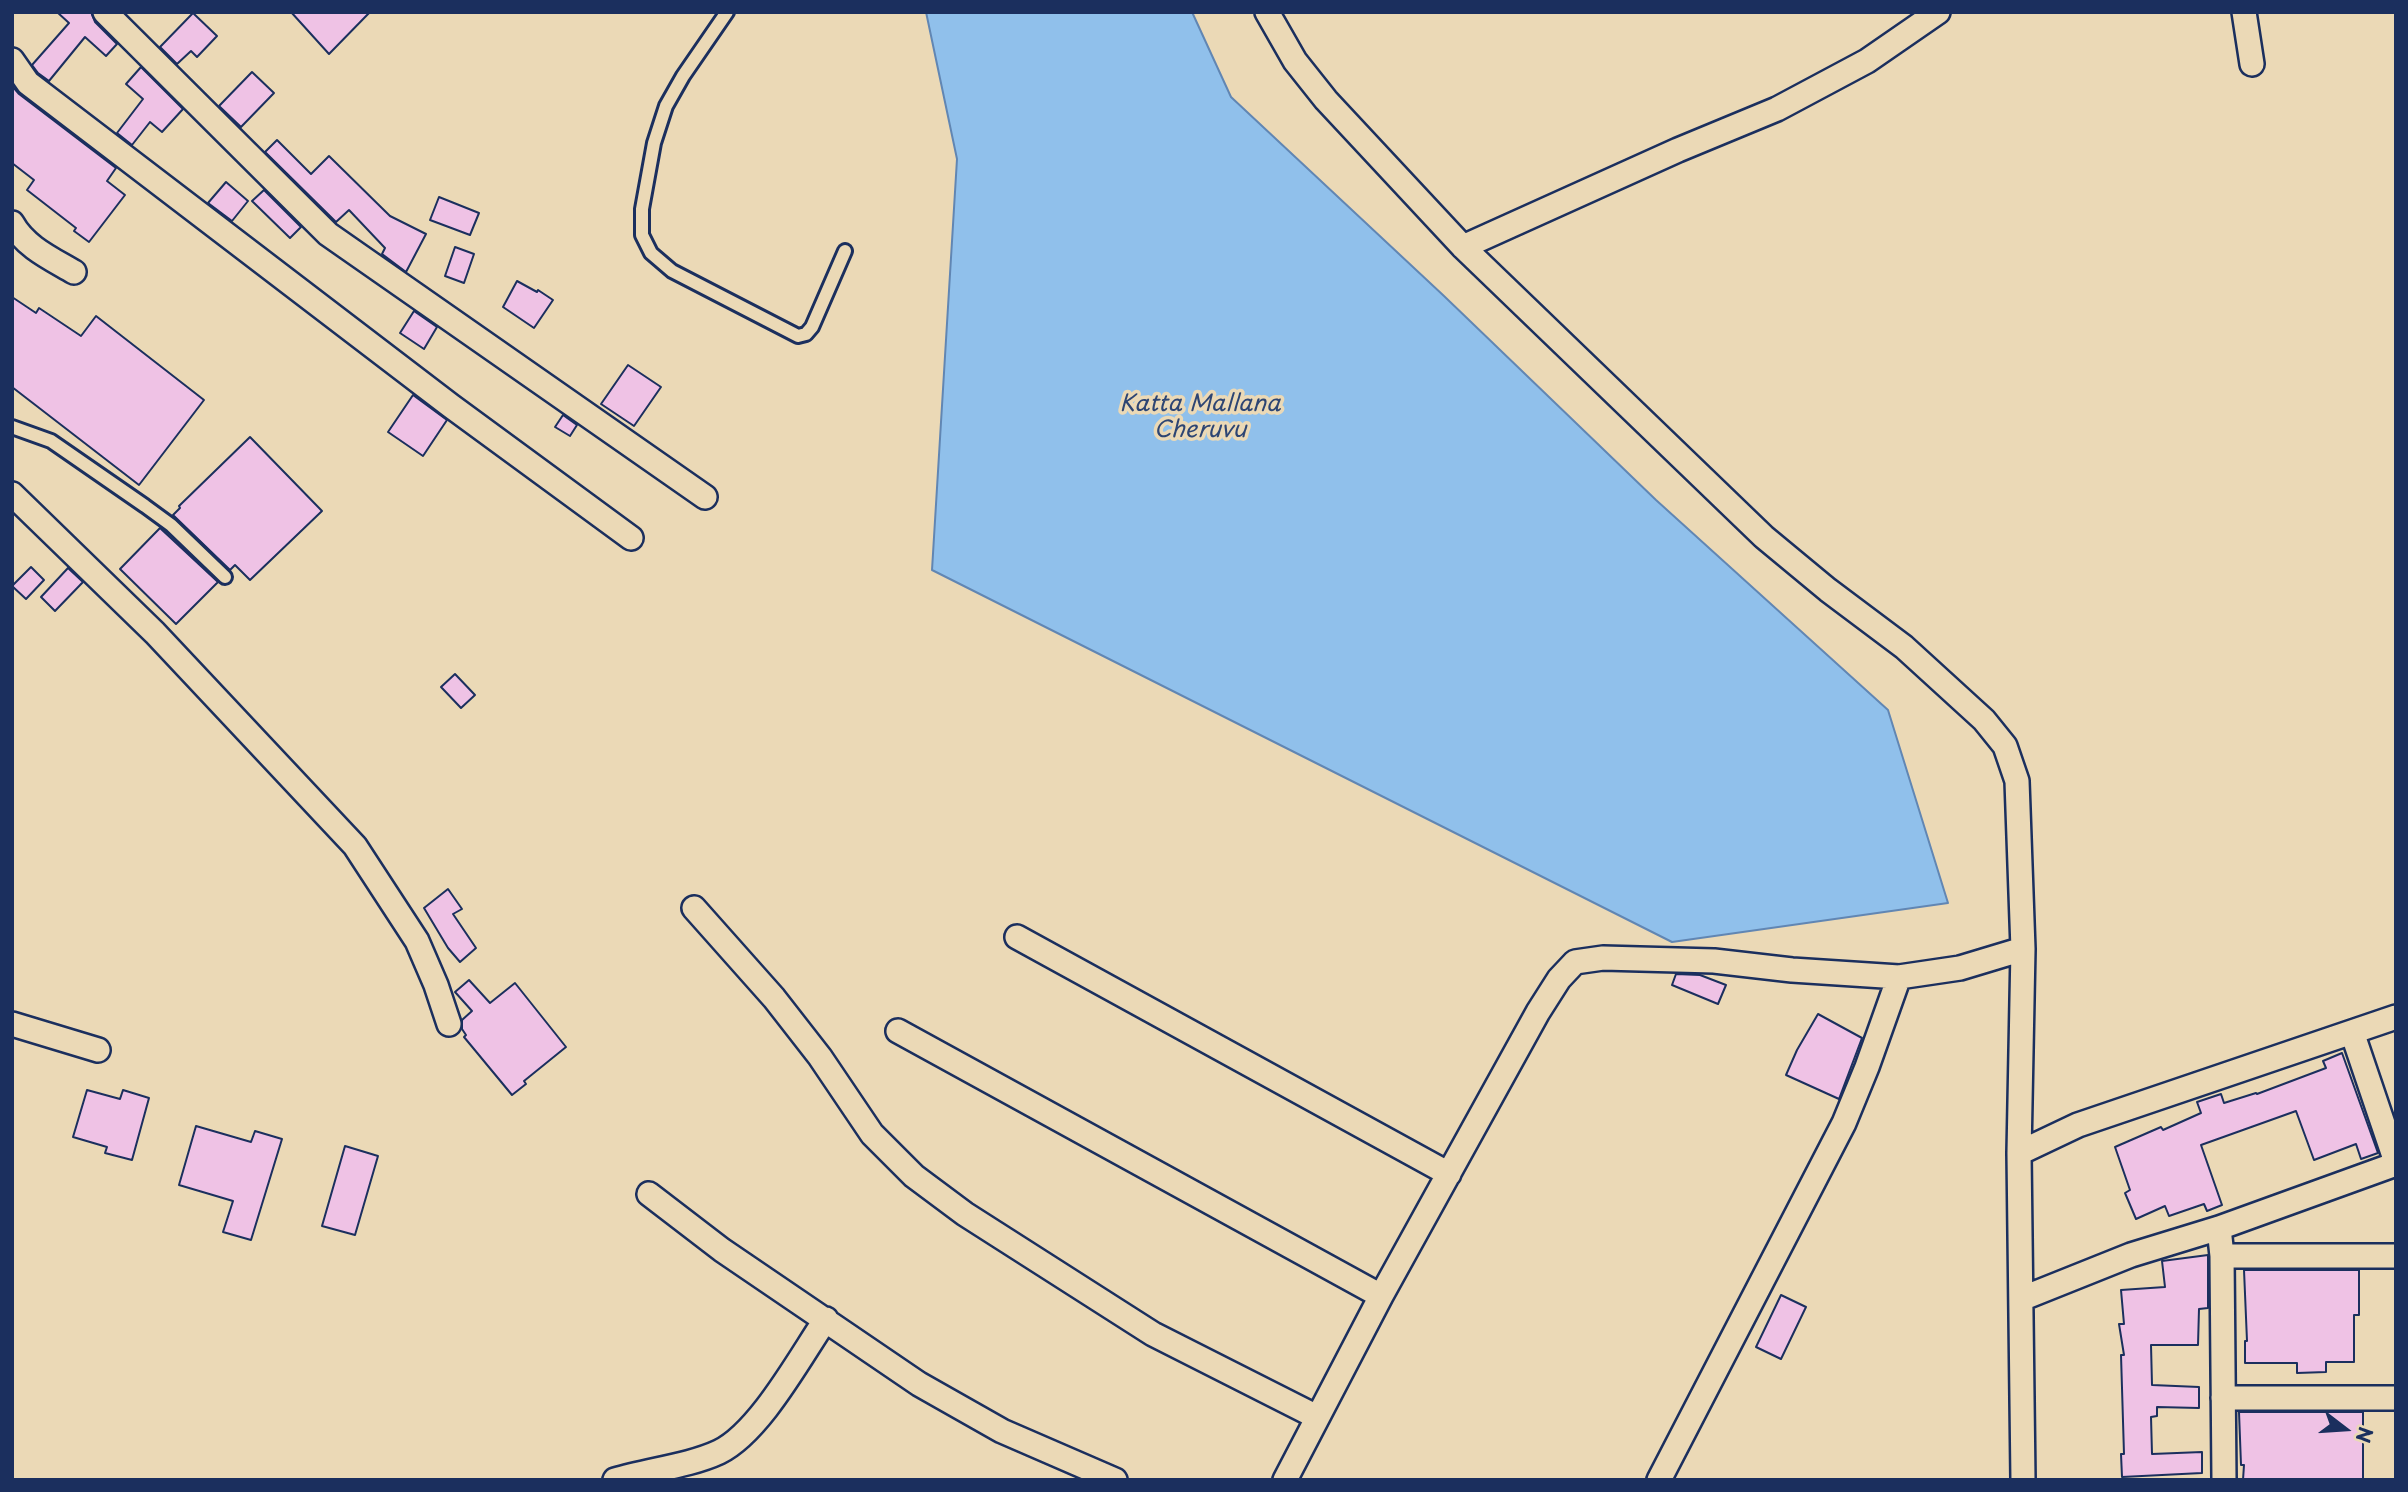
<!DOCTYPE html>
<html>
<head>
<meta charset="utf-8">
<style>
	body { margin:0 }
	#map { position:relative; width:2408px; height:1492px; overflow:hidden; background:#ebd9b6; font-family:"Playpen Sans",sans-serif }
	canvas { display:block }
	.frame { position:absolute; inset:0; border:14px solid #1b2f5e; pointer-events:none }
	.north { position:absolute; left:2310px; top:1394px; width:70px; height:70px; -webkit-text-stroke:5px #ebd9b6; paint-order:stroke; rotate:107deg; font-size:19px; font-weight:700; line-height:28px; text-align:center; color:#1b2f5e }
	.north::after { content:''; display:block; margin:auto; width:24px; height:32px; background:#1b2f5e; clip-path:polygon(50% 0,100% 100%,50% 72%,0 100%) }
</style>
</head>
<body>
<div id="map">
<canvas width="2408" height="1492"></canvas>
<div class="frame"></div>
<div class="north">N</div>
</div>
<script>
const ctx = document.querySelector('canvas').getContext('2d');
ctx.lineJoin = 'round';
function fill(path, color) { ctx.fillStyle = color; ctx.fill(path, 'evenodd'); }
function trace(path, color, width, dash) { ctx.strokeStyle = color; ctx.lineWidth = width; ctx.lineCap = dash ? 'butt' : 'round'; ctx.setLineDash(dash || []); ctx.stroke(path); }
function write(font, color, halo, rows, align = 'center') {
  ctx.font = font + ' "Playpen Sans",sans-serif'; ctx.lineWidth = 7; ctx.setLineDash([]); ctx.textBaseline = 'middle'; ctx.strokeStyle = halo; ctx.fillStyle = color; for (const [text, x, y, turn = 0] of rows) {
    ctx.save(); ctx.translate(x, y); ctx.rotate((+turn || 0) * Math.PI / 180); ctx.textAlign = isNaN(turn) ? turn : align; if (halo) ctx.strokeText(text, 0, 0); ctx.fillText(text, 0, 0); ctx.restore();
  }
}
const water = new Path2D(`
	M926,12H1192L1231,97L1444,296L1656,500L1888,710L1948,903L1672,942L932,570L957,159Z`);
const building = new Path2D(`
	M57,12H91L95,22L117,44L106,56L85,37L49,81L38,73L32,65L69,23Z
	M291,12H370L329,54Z
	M193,13L217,36L197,57L191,51L177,64L160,47Z
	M141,67L183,109L162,132L150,122L132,145L117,133L143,99L126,84Z
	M252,72L274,93L241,127L219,106Z
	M13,87L19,94L116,168L107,181L125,195L89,242L74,231L76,228L27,190L34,180L12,163Z
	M277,140L311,174L329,156L390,216L426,234L406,272L382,254L385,248L349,210L336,222L265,152Z
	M226,182L248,201L232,221L208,203Z
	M264,190L301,227L290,238L252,201Z
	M439,197L479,213L470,235L430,220Z
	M455,247L474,254L464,283L445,276Z
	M517,281L537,292L538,290L553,300L534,328L503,307Z
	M12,297L36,313L39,308L81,336L96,316L204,400L139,485L12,387Z
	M414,311L437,327L424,349L400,333Z
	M628,365L661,387L634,426L601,404Z
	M413,395L447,420L423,456L388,432Z
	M563,415L577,425L570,436L555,427Z
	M250,437L322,511L250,580L235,565L230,570L173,515L180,508L179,506Z
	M160,528L218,582L176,624L120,569Z
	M31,567L44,580L26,599L12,586Z
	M68,568L83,582L55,611L41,597Z
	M455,674L475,695L461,708L441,687Z
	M448,889L462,909L453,914L476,948L460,962L448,948L424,908Z
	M1676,974L1700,975L1726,985L1718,1004L1672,985Z
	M469,980L490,1003L515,983L566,1047L524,1081L526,1084L512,1095L464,1037L466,1035L462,1029V1020L472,1011L455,992Z
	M1818,1014L1862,1038L1839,1099L1786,1075L1797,1050Z
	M2342,1053L2378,1153L2361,1159L2356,1144L2314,1160L2296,1111L2201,1145L2222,1205L2207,1211L2204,1204L2169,1216L2165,1206L2136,1219L2125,1193L2130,1190L2115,1147L2161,1127L2163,1130L2201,1113L2197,1102L2221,1094L2224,1103L2256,1093L2257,1094L2326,1068L2323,1061Z
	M87,1090L120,1099L123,1090L149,1098L132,1160L105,1153L107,1147L73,1137Z
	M196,1126L251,1142L255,1131L282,1139L251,1240L223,1232L233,1201L179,1185Z
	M345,1146L378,1156L355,1235L322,1226Z
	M2208,1255V1308L2199,1309L2198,1345H2151L2152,1385L2199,1387V1408L2157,1407V1416L2151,1417L2152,1454L2202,1452V1473L2122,1477L2121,1454H2124L2121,1355H2124L2119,1324H2124L2121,1290L2165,1287L2162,1261Z
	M2244,1270H2359V1315H2354V1362H2326V1372L2297,1373V1363H2245V1341H2247Z
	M1781,1295L1806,1307L1781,1359L1756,1347Z
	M2239,1412H2363V1480H2243L2244,1465H2241Z`);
const service = new Path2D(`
	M727,12L683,76L666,106L654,143L642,209V235L651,253L672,271L798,336L806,334L812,327L845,251
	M12,427L51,441L145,506L171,525L225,577`);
const minor = new Path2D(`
	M105,12L328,234L705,497
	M1267,12L1295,61L1326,100L1463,247L1764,537L1828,590L1904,647L1984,720L2005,746L2017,781L2023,949L2019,1153L2023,1480
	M2244,12L2252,64
	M12,60L28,83L451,406L631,538
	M12,223C25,247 52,259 74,272
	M1463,247L1678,150L1777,109L1867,61L1938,12
	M12,494L155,633L355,846L417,941L436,985L449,1024
	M694,908L774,998L820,1057L872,1134L914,1176L965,1214L1153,1334L1317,1417
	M1017,937L1449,1174
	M12,1024L98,1050
	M898,1031L1381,1296
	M2352,1032L2396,1162
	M2019,1153L2078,1125L2396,1017
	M649,1194L722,1250L919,1384L1002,1431L1115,1480
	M2219,1228L2222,1256L2224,1480
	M2222,1256H2396
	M2021,1299L2131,1255L2219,1228L2396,1164
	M2223,1398H2396
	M615,1480C648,1470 689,1466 719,1452C760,1432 800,1357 826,1319
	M1285,1480L1381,1296L1538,1012L1559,979L1575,962L1603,958L1714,961L1792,970L1899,977L1960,968L2023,949
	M1659,1480L1844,1123L1867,1067L1899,977`);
const waterNames = [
	["Katta Mallana",1200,405],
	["Cheruvu",1200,431]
];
fill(water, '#90c0eb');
trace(water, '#6186b3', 2);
fill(building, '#efc2e5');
trace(building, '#1b2f5e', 2);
trace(service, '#1b2f5e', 18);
trace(minor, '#1b2f5e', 28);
trace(service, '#ebd9b6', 12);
trace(minor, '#ebd9b6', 23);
write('italic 23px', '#2d4573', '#ebd9b6', waterNames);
</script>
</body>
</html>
